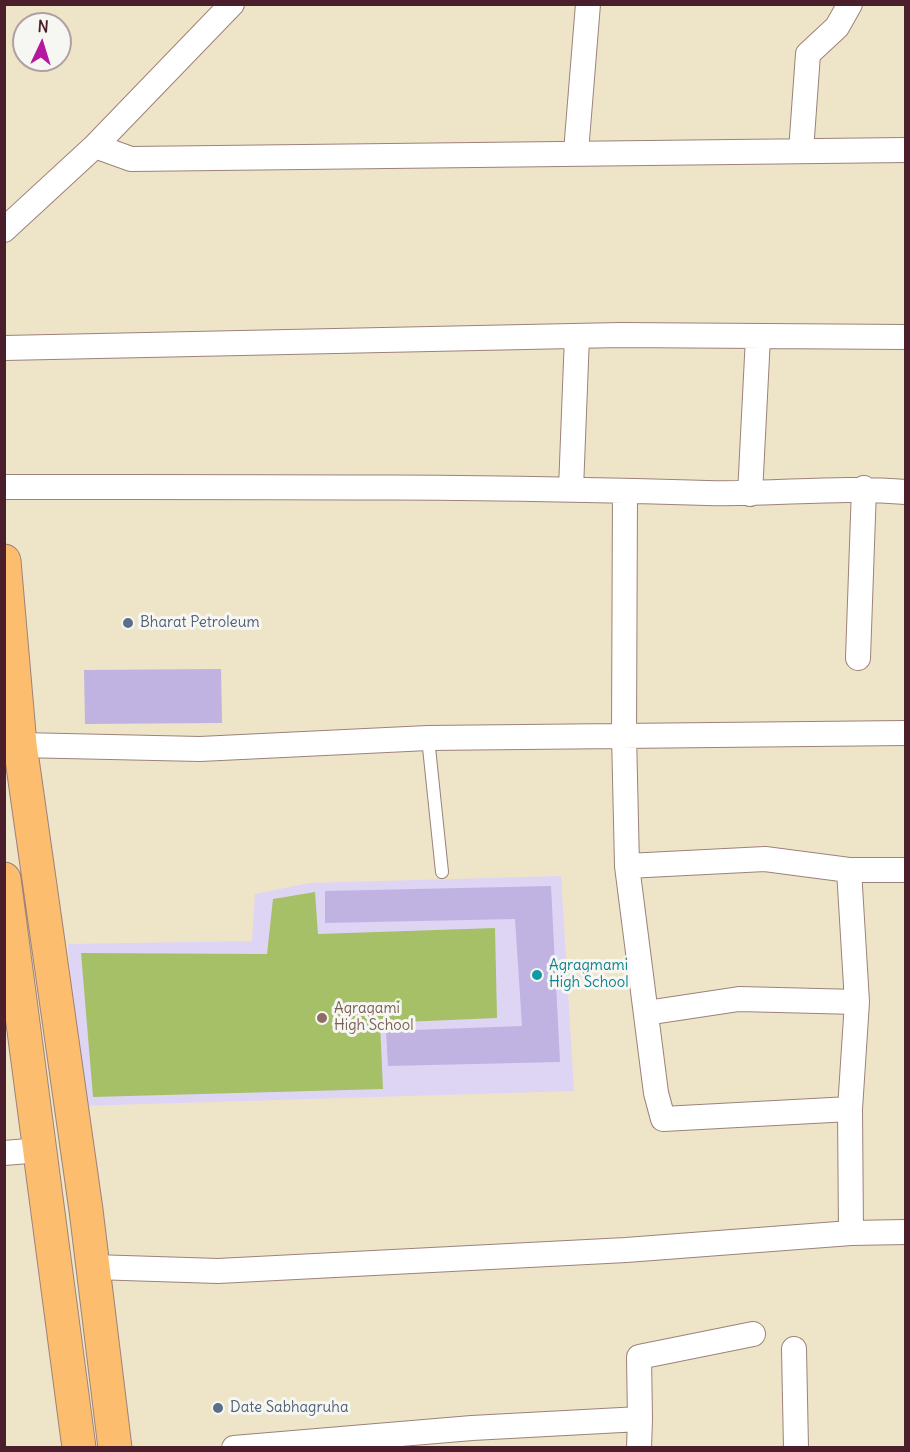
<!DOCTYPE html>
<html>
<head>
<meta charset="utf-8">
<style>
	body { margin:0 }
	#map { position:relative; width:910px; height:1452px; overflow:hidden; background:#eee4c8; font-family:Delius,sans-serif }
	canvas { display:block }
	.frame { position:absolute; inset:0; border:6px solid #4a1f2b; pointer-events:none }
	.north { position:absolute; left:12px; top:12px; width:60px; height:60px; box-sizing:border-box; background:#f6f6f2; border:2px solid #b1a0a2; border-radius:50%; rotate:4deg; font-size:16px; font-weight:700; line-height:24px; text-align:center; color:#4a1f2b }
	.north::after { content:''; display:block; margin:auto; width:21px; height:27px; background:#b5179e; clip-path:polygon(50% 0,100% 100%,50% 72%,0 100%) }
</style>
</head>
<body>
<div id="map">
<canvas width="910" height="1452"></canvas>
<div class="frame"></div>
<div class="north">N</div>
</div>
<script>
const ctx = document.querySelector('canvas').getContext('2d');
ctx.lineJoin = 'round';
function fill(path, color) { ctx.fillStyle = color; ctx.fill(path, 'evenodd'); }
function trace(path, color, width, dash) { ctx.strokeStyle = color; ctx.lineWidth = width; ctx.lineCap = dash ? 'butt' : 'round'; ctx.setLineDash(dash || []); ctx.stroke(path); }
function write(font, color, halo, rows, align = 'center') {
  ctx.font = font + ' Delius,sans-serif'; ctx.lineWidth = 6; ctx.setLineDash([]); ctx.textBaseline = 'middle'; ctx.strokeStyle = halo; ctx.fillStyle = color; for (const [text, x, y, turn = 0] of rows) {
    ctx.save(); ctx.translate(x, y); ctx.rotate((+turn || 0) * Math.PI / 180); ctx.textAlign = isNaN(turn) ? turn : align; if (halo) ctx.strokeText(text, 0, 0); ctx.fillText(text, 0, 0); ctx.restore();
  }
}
const built = new Path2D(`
	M561,876L574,1091L80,1106L68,944L252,941L255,894L310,883Z`);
const green = new Path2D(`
	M315,892L318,934L495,928L497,1018L380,1023L383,1089L93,1097L81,953L267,954L273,899Z`);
const building = new Path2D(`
	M221,669L222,723L85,724L84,670Z
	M551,886L560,1062L388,1066L386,1031L522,1026L515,919L325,923V891Z`);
const service = new Path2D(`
	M428,738L442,872`);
const minor = new Path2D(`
	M95,146L131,159L906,150
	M801,151L808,54L837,27L850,4
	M576,152L588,4
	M4,230L95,146L232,4
	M4,348L620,335L906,337
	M4,487C239,487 472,486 707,493C773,495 839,486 906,492
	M571,489L577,336
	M625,491L624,734L627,866L656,1093L663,1119L850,1109
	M750,494L758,337
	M858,658L864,488
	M20,745L200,749L428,738L906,733
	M627,866L765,859L849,870H906
	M646,1013L739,999L857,1002
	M4,1153L41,1150
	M851,1233L906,1232
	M93,1267L218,1271L626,1250L851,1233L850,1109L857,1002L849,870
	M794,1349L796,1448
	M640,1419L639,1357L753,1334
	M234,1448L472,1428L640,1419L639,1448`);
const primary = new Path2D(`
	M4,561L20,745L86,1210L115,1448
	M4,879L79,1448`);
const markers = [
	[128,623,6,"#5c6f8a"],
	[537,975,6,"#0f9aa8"],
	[322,1018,6,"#8d6e63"],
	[218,1408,6,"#5c6f8a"]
];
const serviceNames = [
	["Bharat Petroleum",140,623],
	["Date Sabhagruha",230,1408]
];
const cultureNames = [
	["Agragmami",549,966],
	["High School",549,983]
];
const educationNames = [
	["Agragami",334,1009],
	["High School",334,1026]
];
fill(built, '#ded5f5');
fill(green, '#a6c067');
fill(building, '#c0b3e2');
trace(service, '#9c827a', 14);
trace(minor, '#9c827a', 26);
trace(primary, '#9c827a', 35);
trace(service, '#fff', 12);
trace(minor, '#fff', 24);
trace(primary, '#fcbd6f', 33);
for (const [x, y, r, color] of markers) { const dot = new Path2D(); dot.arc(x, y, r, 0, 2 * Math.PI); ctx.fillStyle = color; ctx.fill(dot); trace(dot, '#f6f6f2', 2); }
write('15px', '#4e5e75', '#f6f6f2', serviceNames, 'left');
write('15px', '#0d838f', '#f6f6f2', cultureNames, 'left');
write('15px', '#785e54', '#f6f6f2', educationNames, 'left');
</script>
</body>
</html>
